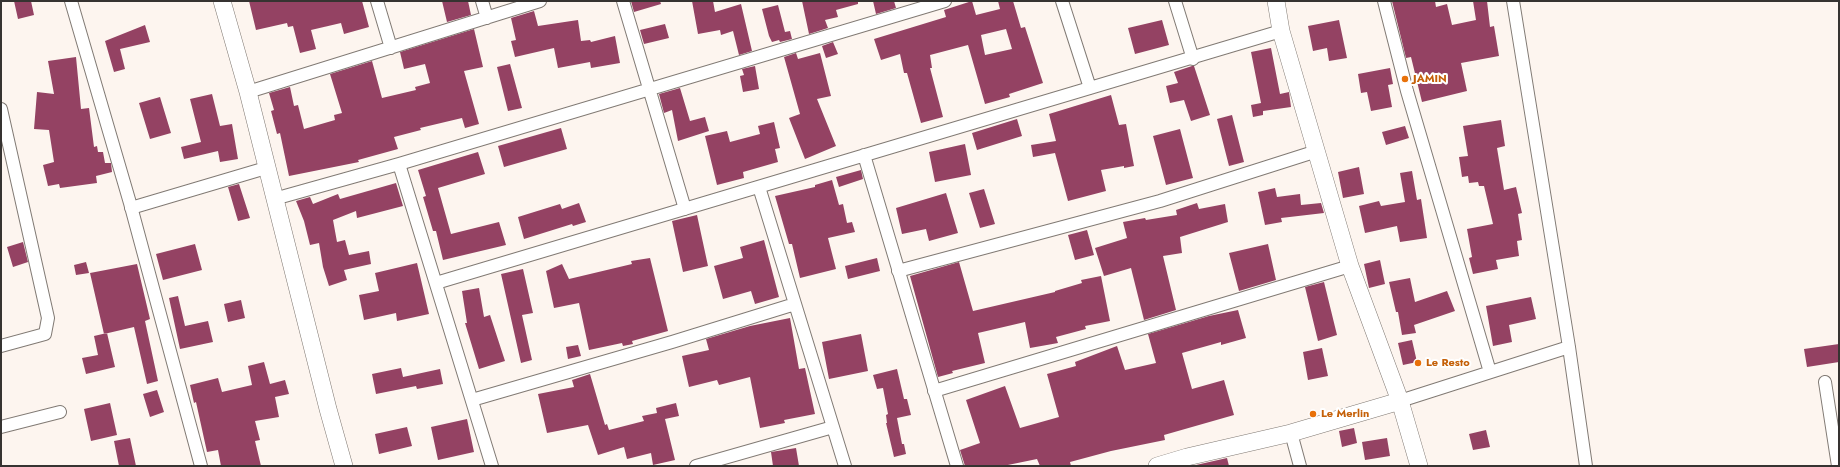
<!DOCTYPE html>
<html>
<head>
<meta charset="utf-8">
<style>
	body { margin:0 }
	#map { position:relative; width:1840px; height:467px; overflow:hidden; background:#fdf5ef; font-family:Jost,sans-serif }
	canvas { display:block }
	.frame { position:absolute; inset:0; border:2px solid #363331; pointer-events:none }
</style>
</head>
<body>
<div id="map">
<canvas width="1840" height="467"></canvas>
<div class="frame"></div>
</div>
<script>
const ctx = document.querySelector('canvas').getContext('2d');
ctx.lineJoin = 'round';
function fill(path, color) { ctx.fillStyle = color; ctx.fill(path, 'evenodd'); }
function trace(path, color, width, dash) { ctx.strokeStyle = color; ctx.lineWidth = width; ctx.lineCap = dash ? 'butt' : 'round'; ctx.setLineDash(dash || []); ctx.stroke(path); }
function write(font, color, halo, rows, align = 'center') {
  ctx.font = font + ' Jost,sans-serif'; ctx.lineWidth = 4; ctx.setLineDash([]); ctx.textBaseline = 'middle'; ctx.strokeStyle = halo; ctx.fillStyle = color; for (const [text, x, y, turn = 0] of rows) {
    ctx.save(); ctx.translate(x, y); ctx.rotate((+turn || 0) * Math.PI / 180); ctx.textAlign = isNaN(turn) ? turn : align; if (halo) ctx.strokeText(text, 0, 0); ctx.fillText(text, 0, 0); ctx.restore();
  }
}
const building = new Path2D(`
	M14,1H31L34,15L18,19Z
	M249,1H362L369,27L344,34L341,23L311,30L316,49L300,53L293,26L288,27L287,23L256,30Z
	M442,1H468L471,15L447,22Z
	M631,1H660L661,4L634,12Z
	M692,1H713L715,12L741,4L752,51L739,55L733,31L721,35L720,30L698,34Z
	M802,1H858V4L836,10L838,17L825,20L828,28L809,34Z
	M873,1H894L896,8L876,14Z
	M972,1L976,15L1000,9L998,1H1013L1021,28L1025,27L1043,83L1009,94L1010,97L985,104L968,45L930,55L932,68H930L943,117L921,123L907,73H904L900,54L881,60L874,39L946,17L944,10ZM1006,29L1012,49L985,55L981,35Z
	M1392,1H1435L1436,7L1447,4L1452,25L1476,20L1473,1H1487L1490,27L1494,26L1499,56L1461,63L1467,91L1422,102L1411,57L1406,58Z
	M778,5L785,32L790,31L792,39L780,42L779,40L772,42L769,36L762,9Z
	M534,11L538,26L578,20L581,41L590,40L591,42L615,36L620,63L591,68L590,62L558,68L554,48L515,57L511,41L516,40L511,18Z
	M1162,20L1169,45L1135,54L1128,28Z
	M1339,20L1347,58L1329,61L1327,48L1313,51L1308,26Z
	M665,24L669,38L644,44L640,30Z
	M145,25L150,42L120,49L125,69L114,72L105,41Z
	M474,29L483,67L464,71L479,124L465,128L462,118L420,128L421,130L394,137L398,149L358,160L359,162L289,176L280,133L277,134L271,111L274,110L269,93L290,87L294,106L298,105L304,129L335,120L334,115L342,113L330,74L372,61L382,98L416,90L415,87L430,83L425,64L404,69L400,52Z
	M833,42L838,54L826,58L822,46Z
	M1271,48L1280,94L1289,92L1291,107L1263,111V115L1253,117L1251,105L1261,103L1251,52Z
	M796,53L798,59L820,53L831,96L817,99L836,146L805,159L789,118L800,114L784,57Z
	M76,57L81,109L89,108L94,147L97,146L98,152H103L105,163H111L112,172L96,176L97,183L60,188L59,184L48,186L43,165L54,162L49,130L34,129L37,92L54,94L48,61Z
	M510,64L522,108L508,111L497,67Z
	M755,66L759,89L743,92L740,76L744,75L742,69Z
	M1192,66H1194L1210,115L1191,121L1184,100L1170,103L1166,86L1178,83L1174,72Z
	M1390,68L1393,84L1388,85L1392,107L1371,111L1367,92L1361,93L1358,74Z
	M680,88L690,121L705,117L709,131L678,141L672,110L664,113L659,94Z
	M212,94L220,126L232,124L238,159L220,162L218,151L184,159L181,147L201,142L190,99Z
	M1111,95L1119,125L1126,124L1134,166L1124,168V166L1101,170L1106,191L1068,201L1055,153L1033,157L1031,145L1056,141L1049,114Z
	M160,97L171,133L150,139L139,103Z
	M1232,115L1244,162L1229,166L1217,119Z
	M1017,119L1022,136L977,150L972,133Z
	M1501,120L1505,146L1497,148L1504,190L1516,187L1522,213L1518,214L1522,240L1517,241L1519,256L1496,260L1498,269L1473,274L1469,258L1472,257L1467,229L1493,224L1484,186H1479L1478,182L1469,183L1468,176L1462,177L1459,157L1468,156L1463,126Z
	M774,122L780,148L775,149L778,162L743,172L744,178L717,185L705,136L727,131L730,142L760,134L758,126Z
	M1405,126L1409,138L1386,145L1382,132Z
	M561,128L567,149L504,167L498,146Z
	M1180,129L1193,178L1166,185L1153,136Z
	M965,144L971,175L935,182L929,152Z
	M478,152L485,174L438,188L451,234L499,222L506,245L443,260L436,231H433L423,197L426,196L418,170Z
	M1359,167L1364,194L1343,198L1338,172Z
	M861,170L863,179L839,187L836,177Z
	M1412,171L1417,200L1421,199L1427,238L1400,242L1397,226L1365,233L1359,206L1379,201L1381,206L1405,202L1400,173Z
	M832,180L839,205L843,204L847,223L852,222L855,232L828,238L836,269L800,278L792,244H789L775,196L815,187V185Z
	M396,183L403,206L357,218L356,211L333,220L337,242L345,240L349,255L369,251L371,264L344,270L347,280L329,286L323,267L319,243L310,245L304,221L296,201L310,197L313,204L338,194L340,199Z
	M239,184L250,218L238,221L228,187Z
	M1275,188L1277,197L1300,194L1301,205L1321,203L1324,213L1281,218L1282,222L1265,225L1258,192Z
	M984,189L995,224L980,228L969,193Z
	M946,193L958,233L929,241L926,229L902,234L896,208Z
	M579,203L586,222L573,226L572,224L524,239L518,217L560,204L562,209Z
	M1197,203L1199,209L1225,204L1228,222L1180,237L1182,253L1163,256L1176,310L1144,320L1131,268L1104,276L1095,248L1127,238L1123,222L1145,218L1146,220L1177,215L1176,210Z
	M697,215L708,266L683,272L672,221Z
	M1087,230L1094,255L1075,260L1068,235Z
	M764,240L779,297L755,304L751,291L723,299L714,266L743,258L740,247Z
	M23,242L28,262L13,267L7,247Z
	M195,244L202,270L163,280L156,254Z
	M1268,244L1276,280L1239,291L1229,253Z
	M650,258L668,331L632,341L633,344L623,346L622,343L589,350L579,303L554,308L546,271L562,264L569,279L632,264L631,261Z
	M877,258L880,271L848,279L845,266Z
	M1380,260L1385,284L1369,288L1364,264Z
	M86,262L89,273L76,275L74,265Z
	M959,262L973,311L1055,292V291L1082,283L1081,280L1101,276L1110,321L1085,326L1086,329L1056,337L1058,343L1030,348L1025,322L978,333L985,363L952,371L953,373L938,377L910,276Z
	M417,263L429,314L397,321L396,313L364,320L359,295L379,291L375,273Z
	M137,264L150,319L145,321L158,381L147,384L134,327L104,334L90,273Z
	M523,269L533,313L522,315L532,360L521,363L501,274Z
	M1410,278L1415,302L1447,291L1455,311L1414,325L1416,333L1402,335L1398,312H1396L1389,282Z
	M1324,282L1337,335L1318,341L1305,287Z
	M479,288L484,317L490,315L505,361L479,369L465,323H467L462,291Z
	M178,296L185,326L208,321L213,342L180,349L169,298Z
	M1531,297L1536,319L1509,325L1512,342L1493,346L1486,306Z
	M241,300L245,318L228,322L224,304Z
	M1238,310L1246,338L1221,345V342L1182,353L1192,389L1224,380L1234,415L1164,435L1165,440L1111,451L1070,462L1071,466H1040L1037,459L1003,466H965L960,450L980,443L966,400L1005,386L1020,428L1059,417L1047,374L1076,366L1075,362L1117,346L1125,370L1156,363L1148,334L1209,316Z
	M790,318L799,369L805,368L815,414L784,420L785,423L760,428L750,377L719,385L717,380L689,387L682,356L709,350L706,339L750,326Z
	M107,333L115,367L86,374L82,358L98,355L94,336Z
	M861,334L868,371L829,379L822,342Z
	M1412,340L1417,362L1403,365L1398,343Z
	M1839,344V362L1807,367L1804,349Z
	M578,345L581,356L568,359L566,347Z
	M1322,348L1328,376L1308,380L1303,352Z
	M264,362L270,384L285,380L289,394L275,397L279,417L255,421L260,440L255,441L261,466H221L218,450L207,452L196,402L194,403L190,385L218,378L222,392L252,385L248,366Z
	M401,368L403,377L440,369L443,384L417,389L416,386L376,394L372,374Z
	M897,369L904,399H907L911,415L897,418L902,444H904L906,454L894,457L886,423H887L886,415L888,414L883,388L877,389L873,375Z
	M590,374L605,425L607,424L609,430L644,421L642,416L657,413L656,408L676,403L679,416L665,419L675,460L653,465L651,453L627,459L624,447L598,455L588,425L547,433L538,394L574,387L572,380Z
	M157,390L164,412L150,417L143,394Z
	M110,403L117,435L91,441L84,409Z
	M467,419L474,452L438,460L431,427Z
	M407,427L412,446L379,454L375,434Z
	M1354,428L1357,443L1342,447L1339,431Z
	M1486,430L1490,447L1473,450L1469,434Z
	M130,438L136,466H119L114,441Z
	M1387,438L1390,456L1365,460L1362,442Z
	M796,448L799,466H773L771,452Z
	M1227,458L1229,466H1196V465Z`);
const street = new Path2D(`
	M71,1L130,203L201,466
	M377,1L391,48
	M482,1L487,18
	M623,1L685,209
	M1062,1L1090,88
	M1175,1L1193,59
	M1384,1L1407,91L1490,372
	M1513,1L1569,347L1586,466
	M248,92L540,1
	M1,109L48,318L45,334L1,346
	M864,155L957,466
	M399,164L492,466
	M759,187L845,466
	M274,199L399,164L945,1
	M131,208L266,168
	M898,271L1160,201L1317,151
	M436,283L1281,31
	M1825,382L1838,466
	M934,391L1350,266
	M472,400L672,342L795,304
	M1400,401L1569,347
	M1,427L60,412
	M1291,433L1300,466
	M696,466L833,427`);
const secondary = new Path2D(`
	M222,1L248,92L328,409L344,466
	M1276,1L1281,31L1350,266L1400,401L1419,466
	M1157,466L1187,457L1291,433L1400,401`);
const markers = [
	[1405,79,4,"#e8710a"],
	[1418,363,4,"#e8710a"],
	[1313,414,4,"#e8710a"]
];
const foodNames = [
	["JAMIN",1413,79],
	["Le Resto",1426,363],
	["Le Merlin",1321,414]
];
fill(building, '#944263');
trace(street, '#817a74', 14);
trace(secondary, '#817a74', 18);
trace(street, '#fff', 12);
trace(secondary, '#fff', 17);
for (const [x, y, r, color] of markers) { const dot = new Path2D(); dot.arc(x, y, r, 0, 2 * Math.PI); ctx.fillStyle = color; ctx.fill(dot); trace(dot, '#fff', 1.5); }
write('bold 11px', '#c56008', '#fff', foodNames, 'left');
</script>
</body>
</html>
